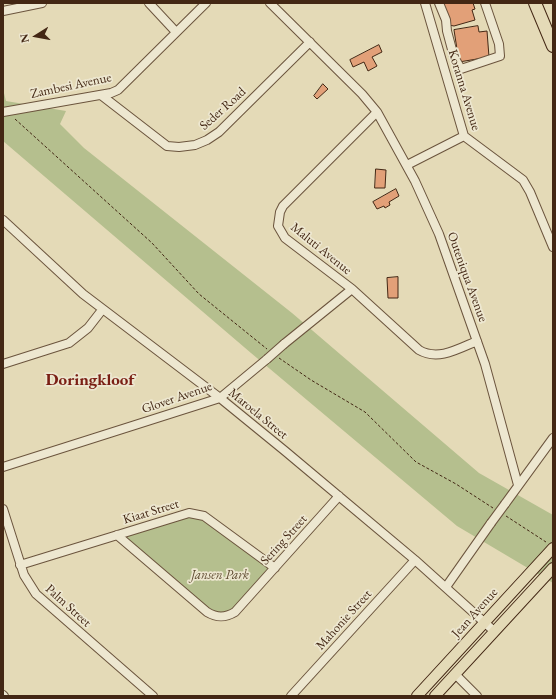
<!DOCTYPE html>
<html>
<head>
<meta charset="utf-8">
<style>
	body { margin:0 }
	#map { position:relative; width:556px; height:699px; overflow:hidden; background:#e4dab7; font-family:"EB Garamond",serif }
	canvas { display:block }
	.frame { position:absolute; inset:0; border:4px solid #432714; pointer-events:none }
	.north { position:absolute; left:16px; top:16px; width:40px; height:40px; -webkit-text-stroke:3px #ede7d0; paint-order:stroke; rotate:259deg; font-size:11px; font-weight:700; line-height:16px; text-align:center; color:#432714 }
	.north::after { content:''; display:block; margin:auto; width:14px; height:18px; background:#432714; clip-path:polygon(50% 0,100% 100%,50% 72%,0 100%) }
</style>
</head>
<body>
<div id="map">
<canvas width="556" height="699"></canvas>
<div class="frame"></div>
<div class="north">N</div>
</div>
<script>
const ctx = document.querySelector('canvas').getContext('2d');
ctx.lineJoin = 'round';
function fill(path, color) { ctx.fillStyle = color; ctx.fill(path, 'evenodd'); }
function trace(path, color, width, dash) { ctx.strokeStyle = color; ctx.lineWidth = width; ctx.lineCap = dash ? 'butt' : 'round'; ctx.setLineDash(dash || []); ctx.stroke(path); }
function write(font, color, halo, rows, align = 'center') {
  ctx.font = font + ' "EB Garamond",serif'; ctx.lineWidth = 3.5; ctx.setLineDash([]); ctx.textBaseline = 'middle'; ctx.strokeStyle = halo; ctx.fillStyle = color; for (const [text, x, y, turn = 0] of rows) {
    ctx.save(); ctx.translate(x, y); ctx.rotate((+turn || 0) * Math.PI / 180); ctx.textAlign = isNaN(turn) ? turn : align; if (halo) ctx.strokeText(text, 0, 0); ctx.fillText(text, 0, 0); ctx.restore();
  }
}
const green = new Path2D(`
	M3,89L6,101L66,111L60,124L84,148L292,313L479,473L553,515V583L457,526L251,353L3,141Z
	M179,516L205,518L272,569L237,613L222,619L122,536Z`);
const building = new Path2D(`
	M440,3H473L475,9L472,10L475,20L454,26L449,25Z
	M478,26L479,32L487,31L489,57L459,62L454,30Z
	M379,45L382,52L372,57L377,66L368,71L364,62L353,67L350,60Z
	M323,84L328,89L317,99L314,96Z
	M376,169L386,170L385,188H375Z
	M396,189L399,196L389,202L390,205L385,208L384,206L377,209L373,202Z
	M398,277V298H388L387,278Z`);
const path = new Path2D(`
	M15,119L152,243L199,294L267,349
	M279,358L311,380L365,412L416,462L456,484L493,508
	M506,516L546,542`);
const minor = new Path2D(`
	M149,3L176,32
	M270,3L362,94L377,112L415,181L439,234L485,364L518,485
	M425,3L464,136L523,180L530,192L553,247
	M439,3L446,20L447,31L454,57L461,69L500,56L499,44L485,3
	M3,11L42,3
	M101,95L167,146L179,147L195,145L207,140L219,132L310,42
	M3,112L111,93L118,90L206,3
	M377,112L283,206L280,212L278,226L285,238L352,289L419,350C438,361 458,349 477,341
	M407,165L464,136
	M3,220L83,294L220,398L285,451L415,560L494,631
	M284,344L352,289
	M3,364L69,343L88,328L102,310
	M3,467L220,398L267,359
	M505,504L553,438
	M3,509L24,575L36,594L153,696
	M117,535L207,612C217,618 225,618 235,612L339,496
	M20,565L189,513L204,516L275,568
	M446,587L491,523
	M455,674L477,696
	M3,695L4,696
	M291,696L415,560`);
const major = new Path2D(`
	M417,696L553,548
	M435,696L553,568`);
const highway = new Path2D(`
	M535,3L553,46`);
const minorBridge = new Path2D(`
	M267,359L284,344
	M491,523L505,504`);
const streetNames = [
	["Zambesi Avenue",71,86,-12],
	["Koranna Avenue",464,90,73],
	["Seder Road",223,109,-42],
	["Maluti Avenue",321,249,39],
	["Outeniqua Avenue",467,277,70],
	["Glover Avenue",177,398,-19],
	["Maroela Street",258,414,39],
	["Kiaat Street",151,512,-17],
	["Sering Street",284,540,-48],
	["Palm Street",68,606,42],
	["Jean Avenue",475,613,-48],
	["Mahonie Street",344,620,-48]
];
const parkNames = [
	["Jansen Park",220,575]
];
const districtNames = [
	["Doringkloof",90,380]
];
fill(green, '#b5bf8e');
fill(building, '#e2a078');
trace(building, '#432714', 1);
trace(minor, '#6b543d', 10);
trace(major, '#432714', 12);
trace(highway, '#432714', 14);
trace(path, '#432714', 1, [3, 2]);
trace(minor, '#ede7d0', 8);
trace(major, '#e4dab7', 10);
trace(highway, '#e4dab7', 12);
trace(minorBridge, '#6b543d', 10, []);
trace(minorBridge, '#ede7d0', 8);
write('13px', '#432714', '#ede7d0', streetNames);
write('italic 13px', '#604d32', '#ede7d0', parkNames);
write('bold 17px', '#7a1f14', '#ede7d0', districtNames);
</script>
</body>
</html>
